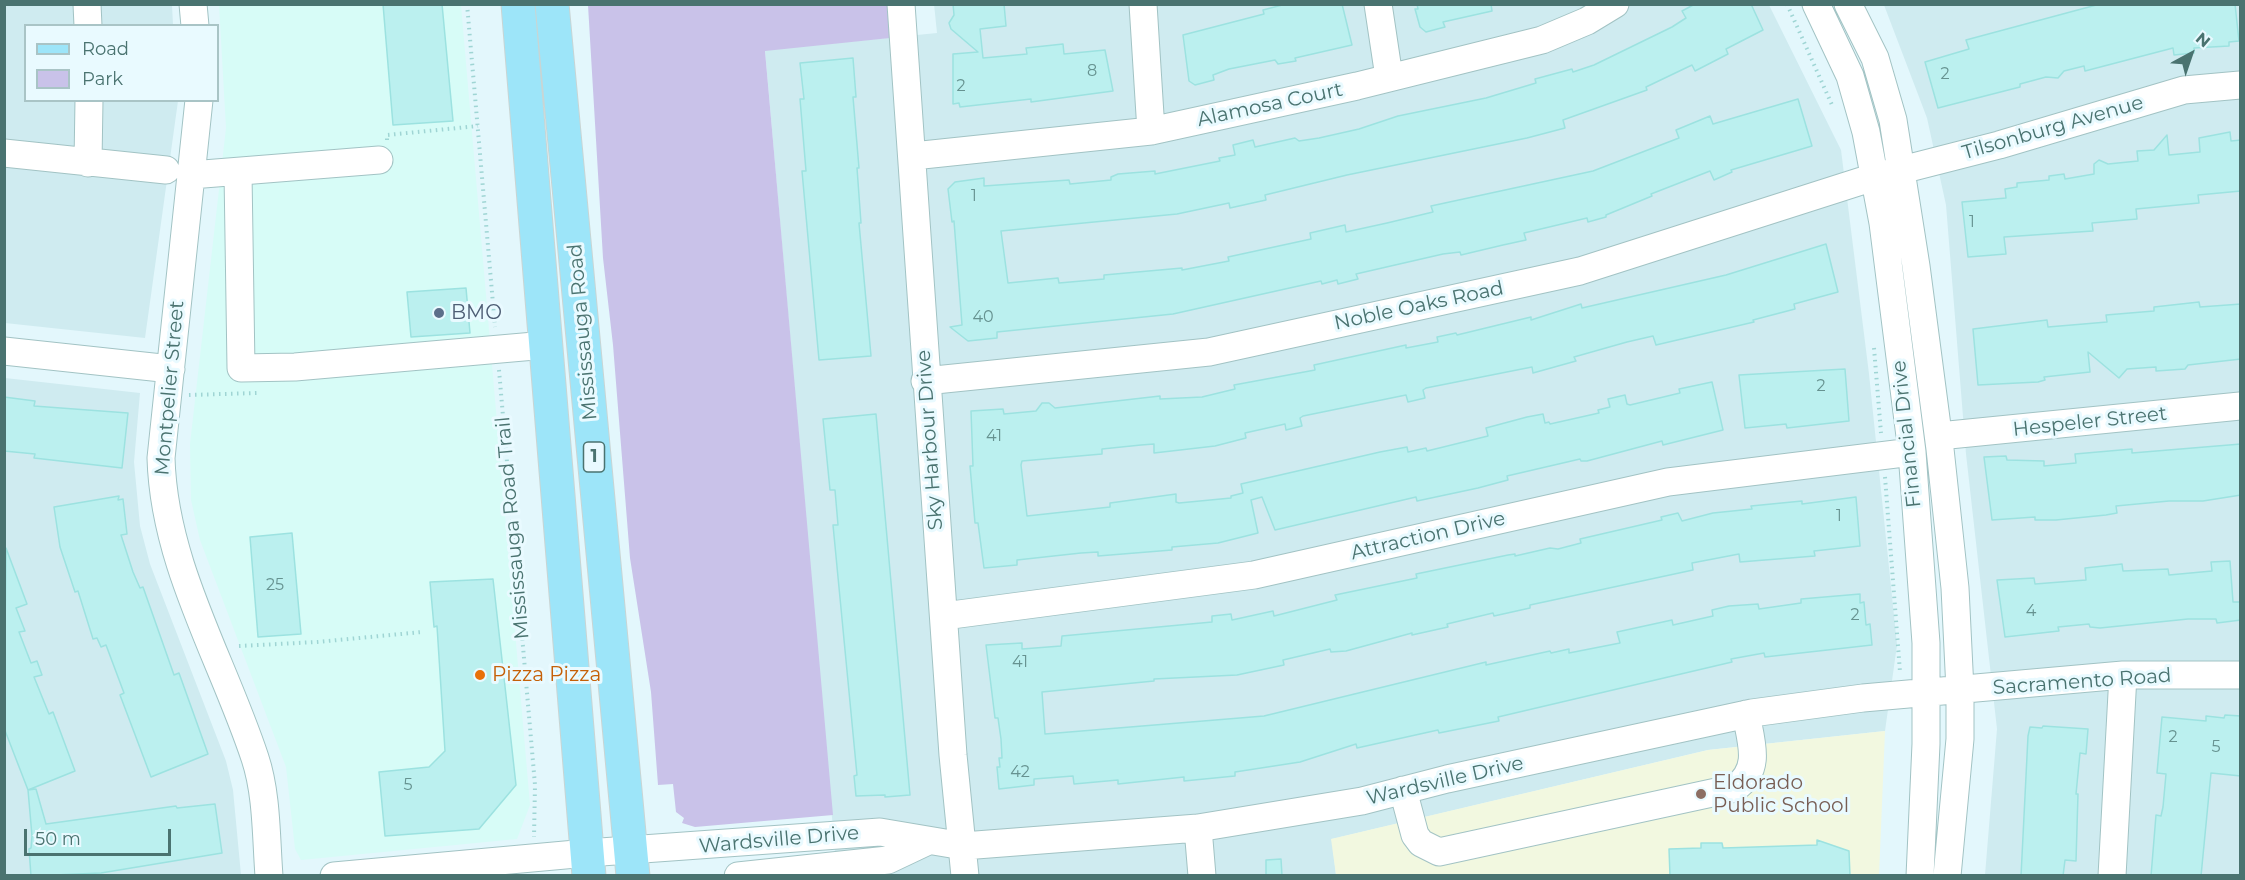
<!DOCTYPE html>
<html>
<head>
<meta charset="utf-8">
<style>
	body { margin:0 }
	#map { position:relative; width:2245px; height:880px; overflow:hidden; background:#e3f7fc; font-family:Montserrat,sans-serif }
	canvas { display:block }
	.frame { position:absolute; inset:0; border:6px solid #4a7370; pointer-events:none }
	.legend { position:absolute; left:24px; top:24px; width:195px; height:78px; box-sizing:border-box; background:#e9faff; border:2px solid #a9c4c6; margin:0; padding:8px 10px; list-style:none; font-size:18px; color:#4a7370 }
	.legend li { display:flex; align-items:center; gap:12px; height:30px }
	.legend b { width:30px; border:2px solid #a9c4c6 }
	.north { position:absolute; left:2161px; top:24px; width:60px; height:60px; -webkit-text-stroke:4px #e9faff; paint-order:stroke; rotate:40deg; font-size:16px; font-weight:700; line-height:24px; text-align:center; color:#4a7370 }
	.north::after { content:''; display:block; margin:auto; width:21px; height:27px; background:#4a7370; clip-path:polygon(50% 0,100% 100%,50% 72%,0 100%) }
	.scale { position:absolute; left:24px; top:829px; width:147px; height:27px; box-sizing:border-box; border:3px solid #4a7370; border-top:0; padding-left:8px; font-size:18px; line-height:21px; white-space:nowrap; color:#4a7370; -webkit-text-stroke:4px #e9faff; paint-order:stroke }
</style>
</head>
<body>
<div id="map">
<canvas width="2245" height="880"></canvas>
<div class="frame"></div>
<ul class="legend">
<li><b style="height:8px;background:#9de5f9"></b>Road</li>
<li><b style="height:16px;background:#c9c2e9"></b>Park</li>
</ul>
<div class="north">N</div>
<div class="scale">50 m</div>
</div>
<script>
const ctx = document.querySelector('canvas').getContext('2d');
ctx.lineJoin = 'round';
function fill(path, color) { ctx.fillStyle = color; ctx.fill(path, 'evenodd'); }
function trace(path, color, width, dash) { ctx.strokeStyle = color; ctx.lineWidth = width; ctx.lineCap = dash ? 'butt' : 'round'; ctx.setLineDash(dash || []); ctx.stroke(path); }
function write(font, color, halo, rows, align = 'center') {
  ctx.font = font + ' Montserrat,sans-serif'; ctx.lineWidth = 6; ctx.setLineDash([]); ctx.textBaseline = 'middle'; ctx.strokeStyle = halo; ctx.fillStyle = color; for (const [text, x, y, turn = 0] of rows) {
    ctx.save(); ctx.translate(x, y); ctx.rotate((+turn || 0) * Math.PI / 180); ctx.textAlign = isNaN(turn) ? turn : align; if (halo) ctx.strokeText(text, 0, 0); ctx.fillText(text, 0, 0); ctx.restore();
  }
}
const residential = new Path2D(`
	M934,4L1769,5L1841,150L1869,374L1897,645L1885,731L1708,750L1332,839L1336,875H837L765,50L937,33Z
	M5,5H172L173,25L26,26V100L178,101L145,338L5,323Z
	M1884,5H2240V875H1985L1997,729L1966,454L1946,205L1927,118Z
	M5,378L140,393L134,462L140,526L150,564L226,761L233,790L241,875L5,876Z`);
const commercial = new Path2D(`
	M219,5H461L530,805L517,839L301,860L295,849L286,767L200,540L191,500L190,444L226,128Z`);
const education = new Path2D(`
	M1885,731L1879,875H1336L1331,839L1708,750Z`);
const green = new Path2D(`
	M588,5H889L890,38L765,51L833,815L695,827L682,823L684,818L676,812L673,784L658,785L651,692L630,558L613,345L603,258Z`);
const building = new Path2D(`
	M383,4H442L453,121L393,125Z
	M953,4H1004L1006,26L980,29L983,58L1027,54L1026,48L1063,44L1064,54L1105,50L1113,91L1031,102V99L960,107L959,103L953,104V54L978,52L951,29L949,23L954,15Z
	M1286,4H1342L1352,45L1295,58L1296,61L1278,64L1275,60L1229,69L1213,75L1214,80L1195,85L1189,81L1183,35L1264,14L1263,10Z
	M1417,4H1491L1492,11L1443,22L1445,27L1426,32L1420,27L1415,9H1418Z
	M1695,4H1751L1763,30L1726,49L1728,54L1695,71L1692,65L1646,87L1647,90L1563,120L1565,128L1527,138L1347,175L1265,195L1266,200L1230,208L1229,203L1177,214L1001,231L1008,283L1058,278L1059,283L1104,279V275L1182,268V270L1229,261L1228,257L1311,239L1310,233L1345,225L1346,232L1387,223L1433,212L1431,206L1593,171L1679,138L1676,130L1710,116L1713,124L1798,99L1812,146L1731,170L1732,172L1714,180L1710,171L1651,194L1652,196L1606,215V217L1588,222L1587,218L1524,233L1526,240L1503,245L1461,255L1460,252L1443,254L1356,274L1358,279L1338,284L1337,280L1322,284L1321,281L1173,314L997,332V338L968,341L950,327L962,325L954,221L952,222L948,189L955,182L984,178V186L1069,180L1070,184L1111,180V177L1118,174L1155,171V174L1220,161L1219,158L1235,155L1233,145L1253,140L1255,147L1295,138L1299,141L1319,138L1359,129L1398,116L1486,98L1536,83L1535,79L1572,69L1573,72L1594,65L1672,27L1686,18L1682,11Z
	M2100,4H2235L2239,41L2229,42V46L2194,48V53L2174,55L2173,48L2085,71L2084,66L2064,71L2058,78L2046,77L2020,84V87L1938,108L1925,62L1969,49L1966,40Z
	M853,58L856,97H853L859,168H857L861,223H859L871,356L819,360L802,171H806L800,99H804L800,63Z
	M2230,132L2231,141L2241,140V191L2198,195L2199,203L2136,209L2137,219L2092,223L2093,231L2004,237L2006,254L1968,257L1962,202L2006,198L2005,189L2017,187V183L2049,180V176L2064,174L2065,179L2094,174V164L2099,160L2108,164L2138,161L2137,151L2154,150L2167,135L2169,155L2200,152L2199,138Z
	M1826,244L1838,292L1794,304L1795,309L1753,320L1754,322L1656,345L1653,336L1627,342L1574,357L1576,361L1533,373L1532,367L1426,388L1423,390L1425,398L1408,402L1406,395L1303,416L1300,418L1302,426L1286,430L1285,424L1245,433L1246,438L1215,446L1154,453V444L1141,445L1102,449V454L1022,461L1021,465L1027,516L1110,507V503L1176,494V502L1179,503L1231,498V496L1243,493L1241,484L1380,452L1407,447L1408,452L1426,448L1427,451L1488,436L1486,428L1527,417L1543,414L1545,423L1549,422L1550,424L1599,413L1598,410L1610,407L1608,399L1625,395L1627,404L1630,405L1680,393L1679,389L1712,382L1723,430L1663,445L1662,441L1587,461H1581L1580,459L1507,476L1508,480L1478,488L1417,501L1416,497L1275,530L1262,497L1251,500L1258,533L1218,543L1172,547V550L1098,556V552L1081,553L1017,560V565L984,568L978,523H975L970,466H973L971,411L1003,409L1004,414L1036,411L1042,403H1049L1055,408L1160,396V399L1202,397L1235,389L1234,385L1315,370L1314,365L1406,345V348L1438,342L1437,337L1456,333L1457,335L1531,317V320L1581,304L1582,308L1726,275Z
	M466,288L470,333L411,337L407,292Z
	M2199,302L2200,307L2241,304V359L2188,365L2185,369L2156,371V367L2127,369L2119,378L2088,352L2090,372L2044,377L2045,380L2038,382L1978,385L1973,329L2047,320L2048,327L2107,322L2106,315L2154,311V307Z
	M1845,369L1849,421L1787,428L1786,424L1745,428L1739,375Z
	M4,397L35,401L34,406L128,413L122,468L34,458L35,454L4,451Z
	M876,414L910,795L885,797V795L856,796L854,776L857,775L833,525H838L835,490H830L823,419Z
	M2241,444V495L2203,501H2169L2116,506L2117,513L2106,515L2056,520H2035V517L1992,520L1984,457L2006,456L2007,460L2044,461V466L2076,463L2075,454L2132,449V453Z
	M119,496L118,500L123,499L127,534L121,535L133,572L140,588L143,587L174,675L179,673L208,754L151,777L120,695L124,693L106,645L101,647L97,638L93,639L78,591L75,592L60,547L54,507Z
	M1856,497L1860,546L1814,551L1815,556L1740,562L1739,554L1692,563L1693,570L1530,605V608L1494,616L1493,613L1447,624L1448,627L1412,635V633L1346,651L1331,652L1330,649L1283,660L1284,665L1237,675L1154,679V681L1042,692L1045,734L1264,716L1486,662V665L1550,651L1551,653L1569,649V653L1620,643L1617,632L1672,620L1673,625L1713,616L1712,610L1729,606L1758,604L1759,609L1801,603V599L1860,594V603L1864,602L1866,625L1870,624L1872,645L1765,657L1764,653L1731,659L1732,662L1498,717L1499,721L1439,733L1438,730L1357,748L1356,744L1300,762L1235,772V776L1184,781V777L1118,784V780L1074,784L1073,776L1034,779V785L999,789L997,767H1000L999,758H1002L1001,739L998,718H995L986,645L1022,643V649L1061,646L1062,636L1212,622V616L1231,614L1232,620L1273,611L1274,616L1337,600L1335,595L1417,578L1416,574L1508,555L1515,554V556L1550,548L1558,549L1581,543L1580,539L1662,520L1661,517L1678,513L1682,521L1713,513L1752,509L1751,506L1802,501V504Z
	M292,533L301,634L258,637L250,537Z
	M6,548L27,604L16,608L25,631L19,632L31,663L37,661L42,675L34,677L49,714L53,712L75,771L28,790L4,728Z
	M2230,561L2233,602H2241V620L2217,623L2216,619H2188L2100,628L2090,627L2089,624L2058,627L2059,631L2005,637L1997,580L2034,578L2035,584L2086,580L2085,568L2122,564L2123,571L2168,569L2169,575L2212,571L2211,562Z
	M493,579L516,785L479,829L385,836L379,772L429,767L445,751L437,626L434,627L430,582Z
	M2225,715L2241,716V776L2211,773L2201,876H2151L2156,815L2161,816L2163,807L2166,774L2157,773L2162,717L2206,721V716L2224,718Z
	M2043,726L2088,729L2086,754L2080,753L2076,794H2078L2076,861L2065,860L2063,876H2021L2028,736L2030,727L2042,728Z
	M36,789L46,824L176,806L177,808L215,804L222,853L101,873L31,876L29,849L31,848L32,836L28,790Z
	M1817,840L1849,851L1850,876H1670L1669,849L1701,848V843H1722L1723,848L1817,845Z
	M1281,859L1282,876H1266V860Z`);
const path = new Path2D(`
	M467,4L495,327
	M1787,4L1832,105
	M387,140V135L478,126
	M1874,348L1881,433
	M499,370L535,785L534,837
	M189,395L257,393
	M1885,477L1900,672
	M239,646L317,642L422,632`);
const minor = new Path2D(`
	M87,4L88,26
	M193,4L195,26
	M901,4L953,755L965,876
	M1143,4L1151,131
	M1378,4L1389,77
	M1816,4L1850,76L1866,132L1883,223L1912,452L1926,643V744L1920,876
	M1848,4L1875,58L1893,120L1916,266L1940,449L1955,588L1960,690V739L1947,876
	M199,100L161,458C164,565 222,658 255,758C267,794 266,837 269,876
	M4,153L166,170
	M913,156L1151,131L1357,86L1542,40L1587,21L1615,4
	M88,163L89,100
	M238,173L241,368L295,367L546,345
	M191,175L379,160
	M4,351L171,369
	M925,381L1209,352L1580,271L1874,177L1999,145L2184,90L2240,85
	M1939,436L2240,406
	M944,616L1254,575L1668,482L1912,452
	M1403,790L1415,835L1421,843L1439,852L1735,788C1762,769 1751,742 1746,714
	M1198,828L1202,876
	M334,876L587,853L880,832L963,846L1198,828L1362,801L1447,779L1752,713L1863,698L2123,675H2240
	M738,876L888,860L926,842
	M2112,876L2123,675`);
const major = new Path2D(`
	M518,4L589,876
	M552,4L633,876`);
const markers = [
	[439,313,6,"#5c6f8a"],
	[480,675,6,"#e8710a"],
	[1701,794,6,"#8d6e63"]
];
const numberNames = [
	["8",1092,71],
	["2",1945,74],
	["2",961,86],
	["1",974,196],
	["1",1972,222],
	["40",983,317],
	["2",1821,386],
	["41",994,436],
	["1",1839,516],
	["25",275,585],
	["4",2031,611],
	["2",1855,615],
	["41",1020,662],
	["2",2173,737],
	["5",2216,747],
	["42",1020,772],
	["5",408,785]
];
const shields = [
	[594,457,21]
];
const shieldNames = [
	["1",594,457]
];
const streetNames = [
	["Alamosa Court",1270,105,-12],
	["Tilsonburg Avenue",2053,128,-16],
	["Noble Oaks Road",1419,306,-12],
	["Mississauga Road",583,332,-95],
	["Montpelier Street",170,388,-85],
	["Hespeler Street",2090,422,-6],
	["Financial Drive",1907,434,-96],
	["Sky Harbour Drive",930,440,-94],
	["Mississauga Road Trail",513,528,-95],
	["Attraction Drive",1428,536,-13],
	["Sacramento Road",2082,682,-4],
	["Wardsville Drive",1445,781,-13],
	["Wardsville Drive",779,840,-5]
];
const serviceNames = [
	["BMO",451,313]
];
const foodNames = [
	["Pizza Pizza",492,675]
];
const educationNames = [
	["Eldorado",1713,783],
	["Public School",1713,806]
];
fill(residential, '#cfebf0');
fill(commercial, '#d7fcf7');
fill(education, '#f2f8e0');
fill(green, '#c9c2e9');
fill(building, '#bbf0ef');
trace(building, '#9ce2e0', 1.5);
trace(minor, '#a2c3c4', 29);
trace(major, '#c9d5d4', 35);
trace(path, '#9fd5d4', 4, [1.5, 4.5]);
trace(minor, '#fff', 27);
trace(major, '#9de5f9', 33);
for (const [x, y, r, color] of markers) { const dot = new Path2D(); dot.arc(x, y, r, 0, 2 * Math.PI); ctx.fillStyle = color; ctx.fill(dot); trace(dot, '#e9faff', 2); }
write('16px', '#669290', null, numberNames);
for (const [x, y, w] of shields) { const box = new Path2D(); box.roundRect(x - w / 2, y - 15, w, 30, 4.5); ctx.fillStyle = '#e9faff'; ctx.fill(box); trace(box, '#4a7370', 1.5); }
write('bold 18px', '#4a7370', null, shieldNames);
write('20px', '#4a7370', '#e9faff', streetNames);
write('20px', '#4e5e75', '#e9faff', serviceNames, 'left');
write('20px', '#c56008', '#e9faff', foodNames, 'left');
write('20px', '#785e54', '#e9faff', educationNames, 'left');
</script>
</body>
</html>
